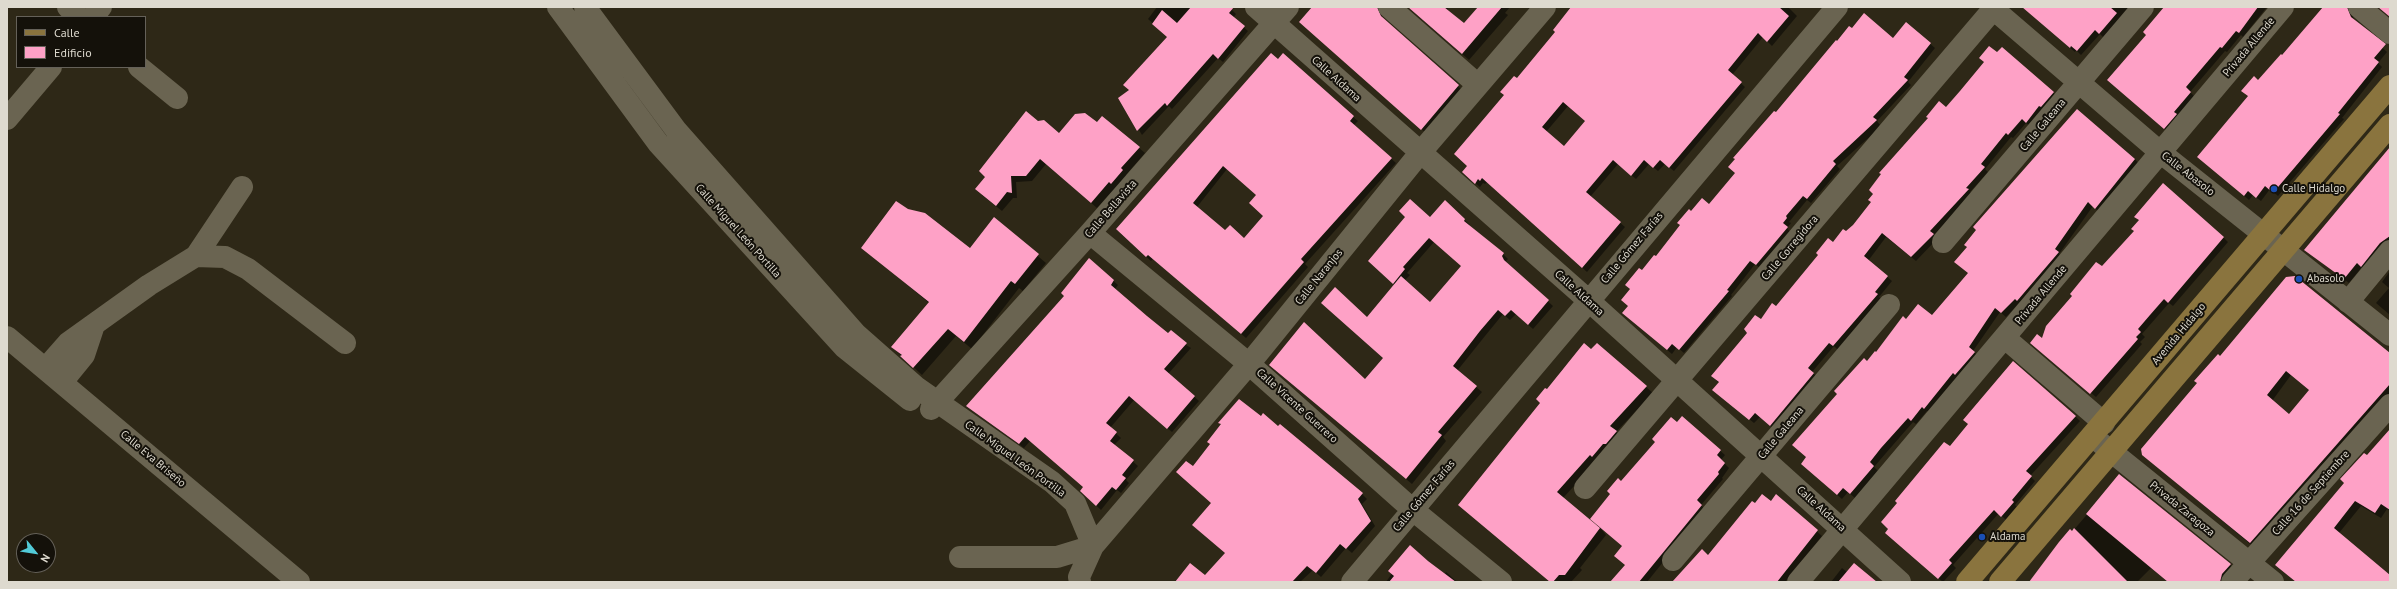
<!DOCTYPE html>
<html>
<head>
<meta charset="utf-8">
<style>
	body { margin:0 }
	#map { position:relative; width:2397px; height:589px; overflow:hidden; background:#2e2817; font-family:"PT Sans",sans-serif }
	canvas { display:block }
	.frame { position:absolute; inset:0; border:8px solid #dedacf; pointer-events:none }
	.legend { position:absolute; left:16px; top:16px; width:130px; height:52px; box-sizing:border-box; background:#14110a; border:1px solid #656159; margin:0; padding:5px 7px; list-style:none; font-size:12px; color:#dedacf }
	.legend li { display:flex; align-items:center; gap:8px; height:20px }
	.legend b { width:20px; border:1px solid #656159 }
	.north { position:absolute; left:16px; top:533px; width:40px; height:40px; box-sizing:border-box; background:#14110a; border:1px solid #656159; border-radius:50%; rotate:120deg; font-size:11px; font-weight:700; line-height:16px; text-align:center; color:#dedacf }
	.north::after { content:''; display:block; margin:auto; width:14px; height:18px; background:#52cbd8; clip-path:polygon(50% 0,100% 100%,50% 72%,0 100%) }
</style>
</head>
<body>
<div id="map">
<canvas width="2397" height="589"></canvas>
<div class="frame"></div>
<ul class="legend">
<li><b style="height:5px;background:#8a743e"></b>Calle</li>
<li><b style="height:11px;background:#fea1c6"></b>Edificio</li>
</ul>
<div class="north">N</div>
</div>
<script>
const ctx = document.querySelector('canvas').getContext('2d');
ctx.lineJoin = 'round';
function fill(path, color) { ctx.fillStyle = color; ctx.fill(path, 'evenodd'); }
function trace(path, color, width, dash) { ctx.strokeStyle = color; ctx.lineWidth = width; ctx.lineCap = dash ? 'butt' : 'round'; ctx.setLineDash(dash || []); ctx.stroke(path); }
function write(font, color, halo, rows, align = 'center') {
  ctx.font = font + ' "PT Sans",sans-serif'; ctx.lineWidth = 4; ctx.setLineDash([]); ctx.textBaseline = 'middle'; ctx.strokeStyle = halo; ctx.fillStyle = color; for (const [text, x, y, turn = 0] of rows) {
    ctx.save(); ctx.translate(x, y); ctx.rotate((+turn || 0) * Math.PI / 180); ctx.textAlign = isNaN(turn) ? turn : align; if (halo) ctx.strokeText(text, 0, 0); ctx.fillText(text, 0, 0); ctx.restore();
  }
}
const shadow = new Path2D(`
	M1157,7H1229L1236,14L1233,18L1248,31L1223,62L1218,58L1172,109L1169,106L1142,135L1120,98L1130,90L1168,37L1148,19Z
	M1314,7H1378L1384,21L1462,90L1426,133L1305,26Z
	M1414,7H1449L1447,10L1464,25L1479,7H1510L1505,13L1508,15L1469,60L1419,16Z
	M1573,7H1788L1797,16L1772,46L1763,37L1732,75L1745,87L1674,171L1665,164L1658,171L1649,164L1636,179L1618,164L1590,197L1625,227L1587,272L1487,182L1485,184L1483,183L1480,187L1468,177L1506,95L1556,32ZM1568,106L1586,121L1564,147L1546,132Z
	M2032,7H2133L2104,38L2100,34L2081,55L2076,50L2075,52L2033,16Z
	M2165,7H2267L2243,37L2241,35L2227,52L2225,51L2190,92L2195,97L2169,133L2113,84Z
	M2326,7H2352L2351,10L2354,21L2387,52L2378,63L2382,67L2342,118L2344,119L2278,196L2270,189L2261,201L2253,195L2249,200L2203,161L2258,81Z
	M1906,23L1935,48L1908,82L1911,85L1877,121L1880,125L1875,132L1837,166L1840,169L1811,203L1807,200L1789,222L1791,223L1787,228L1791,233L1761,269L1755,264L1731,295L1732,296L1684,353L1677,347L1672,354L1628,317L1631,289L1642,271L1656,257L1692,212L1709,205L1736,174L1776,114L1893,39Z
	M2002,49L2058,97L2030,126L2026,123L2013,138L2011,137L1985,169L1988,172L1970,192L1972,194L1934,235L1937,239L1916,261L1886,237L1868,261L1892,281L1879,297L1881,299L1838,350L1834,346L1812,372L1818,378L1775,430L1760,417L1754,423L1718,394L1719,383L1712,376L1833,243L1853,226L1946,109Z
	M1271,54L1353,117L1358,121L1354,125L1396,163L1305,264L1308,267L1246,338L1153,259L1151,261L1121,234ZM1227,169L1257,195L1264,216L1245,239L1225,232L1197,207Z
	M1102,117L1145,153L1126,175L1128,177L1118,189L1116,187L1097,208L1046,164L1032,181L1016,182L1017,198H1013L1002,211L982,195L1038,122L1059,134L1097,123Z
	M2390,149V244L2366,270L2362,267L2349,283L2305,250Z
	M2135,159L2139,164L2100,213L2093,206L2059,254L2062,257L2006,317L2000,312L1973,351L1979,357L1929,412L1927,411L1916,424L1913,422L1886,453L1874,467L1878,471L1855,498L1848,492L1842,499L1806,468L1867,362L1906,320L1932,317Z
	M1445,202L1470,225L1469,226L1503,254L1508,259L1506,261L1508,265L1553,306L1533,329L1516,314L1510,320L1503,314L1485,336L1457,371L1482,392L1443,437L1446,441L1412,484L1275,370L1365,381L1384,358L1367,318L1395,285L1374,266L1431,219ZM1434,242L1462,266L1430,304L1405,280L1410,275L1407,273Z
	M994,219L1046,263L1023,291L1019,288L972,349L956,336L922,375L892,347L929,303L863,248L970,250Z
	M2223,237L2228,242L2173,306L2169,303L2142,334L2145,337L2140,342L2142,344L2096,397L2035,347L2102,268Z
	M1089,260L1118,285L1115,289L1168,334L1191,348L1168,374L1199,401L1172,432L1134,400L1110,428L1121,438L1114,445L1138,466L1126,480L1129,483L1121,493L1117,490L1101,510L1081,491L1084,487L1030,441L1024,448L967,406L1066,296Z
	M2390,271V315L2376,303L2389,288L2382,282Z
	M1584,345L1591,351L1597,345L1653,393L1616,432L1622,438L1597,461L1563,498L1596,526L1621,482L1682,417L1725,455L1721,460L1729,468L1722,478L1723,479L1701,505L1705,510L1647,582H1611L1626,565L1623,546L1599,526L1606,535L1580,568L1582,570L1571,582H1551L1541,403L1561,371Z
	M2390,355V395L2255,548L2149,460L2198,383L2220,357ZM2291,375L2310,391L2290,415L2272,401Z
	M2075,416L2080,421L2030,476L2035,481L2015,505L2017,507L2006,520L1999,513L1953,565L1956,568L1943,582L1890,537L1950,448Z
	M1261,418L1278,428L1280,425L1362,494L1367,499L1362,504L1375,526L1352,553L1346,548L1321,577L1313,570L1300,582H1177L1206,577L1226,554L1193,525L1212,503L1193,467Z
	M2390,430V511L2387,509L2381,518L2361,506L2339,533L2390,575V582H2296L2276,565Z
	M2120,476L2230,565L2235,570L2227,582H2168L2151,568L2137,582H2030L2060,543L2072,532Z
	M1776,496L1822,536L1785,582H1673L1708,556L1755,505L1771,502Z
	M1410,547L1445,574L1446,572L1457,582H1386Z
	M1842,568L1847,572L1876,582H1831Z`);
const building = new Path2D(`
	M1191,7H1234L1229,13L1245,26L1218,59L1213,54L1167,106L1165,103L1137,131L1118,98L1129,90L1123,85L1167,37L1152,24L1162,10L1177,23Z
	M1312,7H1377L1381,16L1459,85L1421,130L1299,22Z
	M1408,7H1444L1464,23L1478,7H1502L1462,54Z
	M1571,7H1779L1789,16L1767,42L1758,33L1728,70L1742,82L1669,168L1660,160L1653,168L1644,160L1631,176L1613,160L1586,192L1621,222L1582,268L1482,178L1480,181L1478,179L1475,184L1462,172L1467,166L1454,154L1504,95L1500,92L1514,76L1517,78L1555,32L1553,30ZM1563,102L1585,121L1564,146L1542,127Z
	M2022,7H2110L2117,13L2099,34L2095,30L2077,51L2071,46L2070,48Z
	M2164,7H2258L2239,33L2236,31L2222,48L2220,47L2186,87L2191,92L2174,112L2177,114L2164,129L2107,80L2146,35L2143,32Z
	M2323,7H2347L2351,17L2386,44L2374,58L2379,62L2338,113L2340,114L2273,193L2265,186L2256,198L2248,191L2244,196L2197,157L2248,96L2241,91L2254,76L2258,80L2281,54L2282,55Z
	M2378,7H2390V17Z
	M1864,13L1893,38L1906,22L1931,43L1904,77L1908,80L1873,117L1877,120L1833,161L1836,164L1807,199L1803,196L1786,216L1787,218L1783,223L1788,227L1756,265L1750,261L1727,290L1729,291L1679,350L1672,344L1667,350L1622,313L1628,306L1621,300L1630,289L1625,285L1639,268L1642,270L1654,255L1656,256L1680,225L1677,223L1689,209L1691,211L1702,198L1709,204L1735,173L1728,167L1735,159L1733,158L1774,111L1776,112L1836,40L1837,41L1849,26L1852,28Z
	M1989,46L1997,52L2002,47L2054,92L2041,107L2039,106L2026,123L2022,119L2008,135L2006,133L1981,164L1985,167L1966,188L1969,189L1930,231L1934,234L1911,257L1882,233L1864,256L1888,276L1875,292L1878,294L1833,346L1829,343L1808,368L1814,373L1770,426L1755,413L1749,420L1712,390L1719,382L1711,376L1747,333L1744,329L1755,315L1761,319L1772,303L1776,306L1818,255L1816,253L1828,238L1833,242L1843,229L1846,231L1853,225L1871,202L1868,200L1873,194L1869,190L1881,174L1879,173L1928,118L1926,117L1939,101L1946,107L1960,91L1984,62L1979,58Z
	M1271,53L1278,59L1283,53L1354,116L1350,121L1392,158L1301,259L1304,262L1241,334L1148,255L1146,257L1116,229ZM1223,166L1256,195L1249,203L1263,216L1244,238L1230,225L1225,230L1193,203Z
	M2077,109L2135,159L2095,209L2088,202L2055,249L2059,252L2017,301L2015,299L2001,313L1995,308L1969,347L1975,352L1955,375L1953,373L1924,409L1922,407L1911,421L1908,418L1881,448L1870,462L1874,466L1850,494L1843,488L1837,495L1801,464L1806,457L1792,445L1837,394L1834,391L1864,358L1867,361L1875,351L1876,352L1903,316L1906,319L1918,304L1932,315L1968,273L1954,262L1967,247L1964,245L1976,230L1973,227Z
	M1026,111L1038,121L1044,120L1059,133L1075,114L1085,113L1097,122L1102,116L1140,147L1121,168L1123,170L1111,184L1109,182L1091,203L1040,159L1026,176H1011L1012,193L1007,192L996,206L975,189L985,177L979,171Z
	M2390,147V236L2380,243L2361,267L2357,263L2344,279L2304,250Z
	M2163,183L2224,237L2168,303L2164,299L2150,315L2138,329L2141,332L2136,337L2138,339L2090,394L2030,343L2037,334L2042,338L2046,326L2072,296L2070,294L2096,262L2102,266L2134,231L2131,229L2139,220L2134,217Z
	M1410,199L1430,217L1445,200L1465,219L1464,221L1504,253L1502,256L1504,260L1549,300L1528,325L1511,310L1505,316L1498,310L1480,331L1453,366L1477,386L1438,432L1442,435L1406,479L1269,365L1304,322L1365,379L1383,358L1321,303L1335,287L1367,317L1401,276L1430,302L1461,266L1429,238L1403,267L1405,269L1393,284L1368,261L1405,217L1399,211Z
	M896,201L908,209L925,213L970,248L994,217L1039,254L1015,284L1011,281L964,342L948,329L913,368L900,356L902,355L891,347L929,302L861,248Z
	M1089,258L1114,280L1111,285L1147,316L1168,333L1171,330L1187,343L1164,369L1195,396L1167,429L1129,396L1106,423L1117,432L1110,441L1134,460L1122,475L1126,478L1116,490L1112,487L1096,506L1080,491L1083,487L1025,437L1019,444L966,406L1064,296L1061,293Z
	M2295,276L2390,353V384L2250,543L2142,455L2141,449L2197,383L2194,381L2218,354L2220,356L2286,277ZM2286,371L2309,390L2289,414L2267,395Z
	M1584,343L1591,349L1597,343L1647,386L1610,426L1617,431L1606,444H1603L1592,457L1590,455L1557,492L1600,528L1565,575H1559L1553,582H1550L1458,505L1540,403L1536,399L1545,388L1547,389Z
	M2013,361L2076,416L2026,471L2032,476L2012,500L2014,502L2001,517L1994,510L1949,560L1952,563L1938,579L1885,533L1888,529L1881,522L1897,503L1895,501L1944,442L1950,446L1968,424L1963,420Z
	M1239,399L1261,416L1263,413L1278,426L1280,424L1363,493L1358,499L1371,521L1346,549L1340,544L1316,573L1307,566L1292,582H1175L1190,563L1205,575L1225,553L1192,525L1211,503L1176,472L1186,461L1193,466L1210,444L1207,442L1221,424L1218,423Z
	M1682,416L1721,450L1717,455L1725,463L1718,472L1719,474L1697,500L1702,505L1639,582H1610L1625,565L1614,556L1622,546L1590,519L1610,494L1607,491L1618,478L1621,481L1655,442L1652,439L1671,417L1677,422Z
	M2390,429V510L2381,504L2375,513L2355,501L2334,528L2390,575V582H2296L2275,565L2344,483L2340,479L2364,453L2367,455Z
	M2119,474L2231,564L2222,574L2220,582H2168L2086,514Z
	M1762,494L1771,501L1776,494L1818,530L1777,582H1672L1702,549L1708,555L1752,501L1755,503Z
	M2074,528L2128,582H2029L2059,542L2070,529L2072,531Z
	M1410,545L1428,561L1456,582H1389L1394,576L1388,571Z
	M1854,563L1877,582H1838Z`);
const minor = new Path2D(`
	M68,7L79,17
	M558,7L658,143L845,348L910,400
	M585,7L676,130L856,334L916,387L1052,482L1075,503L1093,546
	M1256,7L1588,300L1900,582
	M1389,7L1478,85
	M1991,7L2160,152L2390,335
	M2359,7L2390,33
	M93,17L101,7
	M139,67L177,98
	M7,119L51,67
	M1090,233L1249,364L1413,510L1501,582
	M1943,242L2143,7
	M196,256L242,187
	M2348,302L2390,251
	M7,337L299,582
	M2005,338L2104,423
	M46,368L68,343L149,285L196,256L225,257L248,269L345,343
	M62,382L84,355L94,325
	M931,409L1090,233L1288,7
	M2092,436L2273,582
	M1585,488L1995,7
	M960,557H1057L1093,546
	M1673,560L1889,305
	M1080,582L1079,577L1093,546L1249,364L1420,153L1545,7
	M1352,582L1837,7
	M1798,582L2283,7
	M2232,582L2390,405`);
const major = new Path2D(`
	M1967,582L2390,86
	M2000,582L2390,125`);
const markers = [
	[2274,189,4,"#1a4fb4"],
	[2299,279,4,"#1a4fb4"],
	[1982,537,4,"#1a4fb4"]
];
const streetNames = [
	["Privada Allende",2249,47,-50],
	["Calle Aldama",1336,79,42],
	["Calle Galeana",2043,125,-50],
	["Calle Abasolo",2188,174,38],
	["Calle Bellavista",1111,209,-49],
	["Calle Miguel León Portilla",738,231,48],
	["Calle Gómez Farías",1632,248,-50],
	["Calle Corregidora",1790,248,-50],
	["Calle Naranjos",1319,277,-51],
	["Calle Aldama",1579,293,42],
	["Privada Allende",2041,295,-50],
	["Avenida Hidalgo",2179,334,-50],
	["Calle Vicente Guerrero",1297,406,42],
	["Calle Galeana",1781,433,-50],
	["Calle Eva Briseño",153,459,40],
	["Calle Miguel León Portilla",1015,459,36],
	["Calle 16 de Septiembre",2311,493,-48],
	["Calle Gómez Farías",1424,496,-50],
	["Calle Aldama",1821,509,42],
	["Privada Zaragoza",2182,509,39]
];
const poiNames = [
	["Calle Hidalgo",2282,189],
	["Abasolo",2307,279],
	["Aldama",1990,537]
];
fill(shadow, '#0007');
fill(building, '#fea1c6');
trace(minor, '#6a6451', 22);
trace(major, '#8a743e', 22);
for (const [x, y, r, color] of markers) { const dot = new Path2D(); dot.arc(x, y, r, 0, 2 * Math.PI); ctx.fillStyle = color; ctx.fill(dot); trace(dot, '#14110a', 1.5); }
write('11px', '#dedacf', '#14110a', streetNames);
write('11px', '#dedacf', '#14110a', poiNames, 'left');
</script>
</body>
</html>
